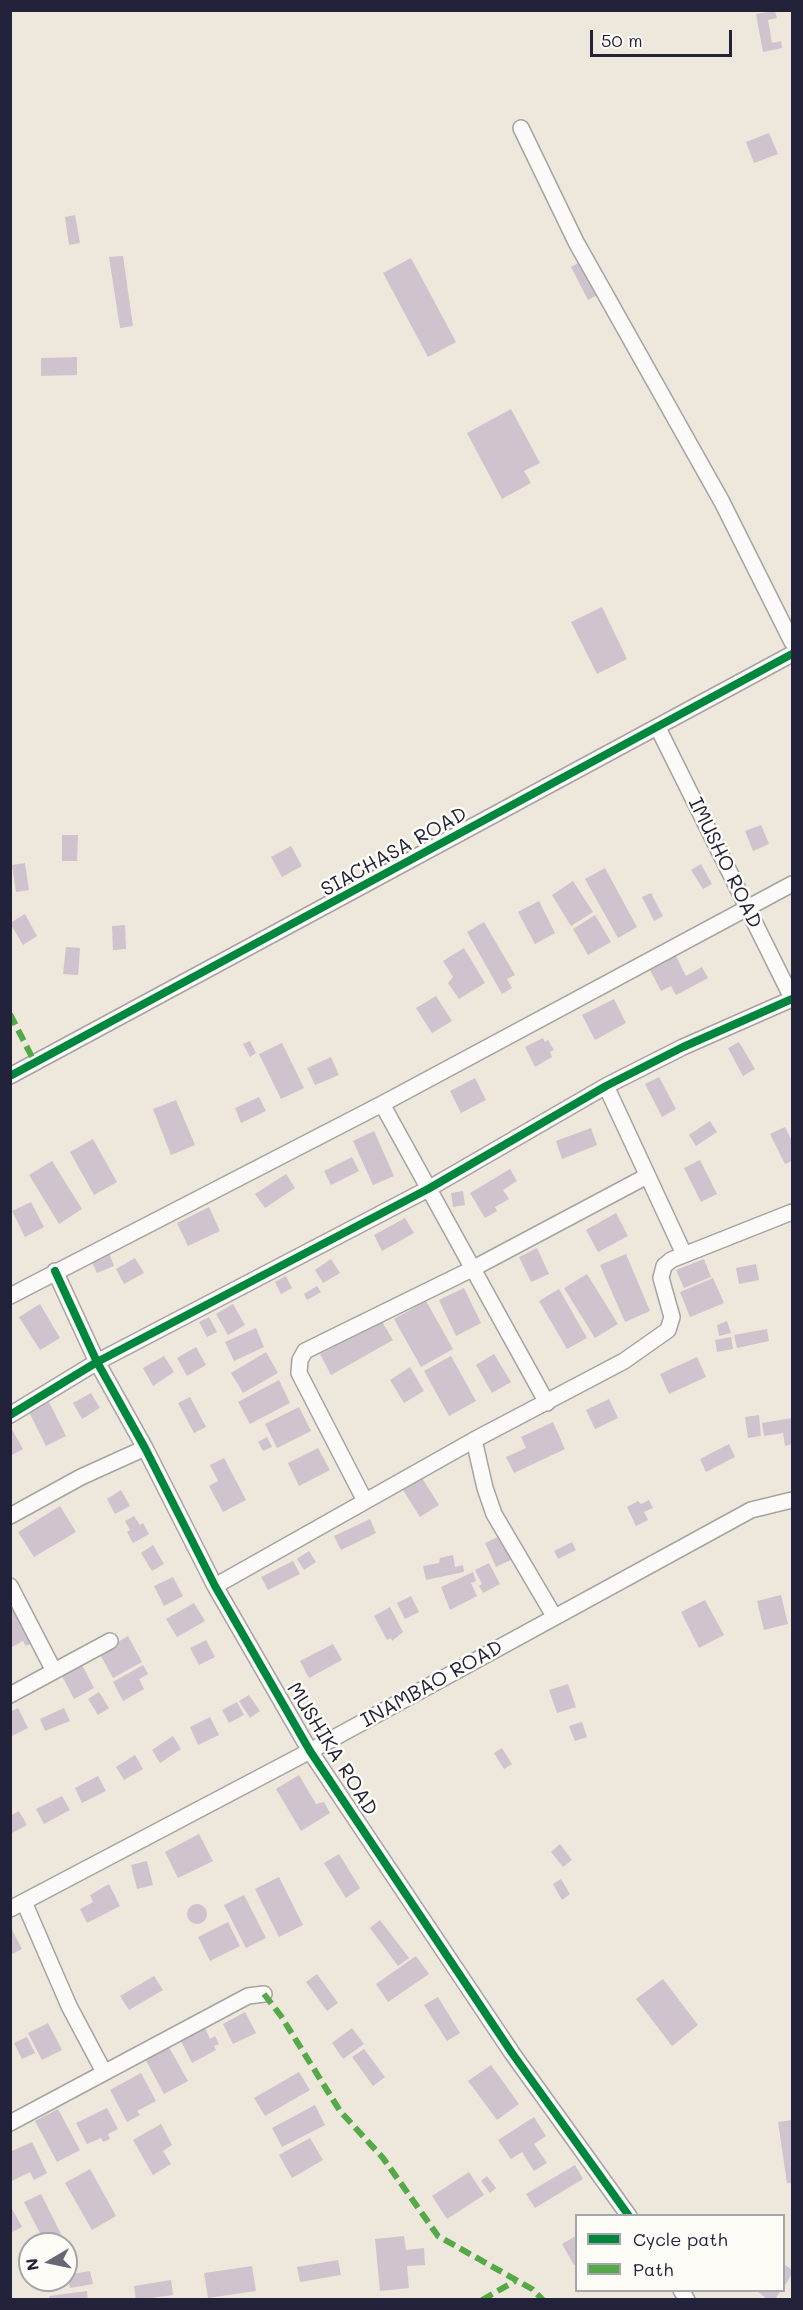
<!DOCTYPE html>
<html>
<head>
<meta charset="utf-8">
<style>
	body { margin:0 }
	#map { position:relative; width:803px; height:2310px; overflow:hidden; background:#ede7dc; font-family:Mali,sans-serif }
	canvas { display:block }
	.frame { position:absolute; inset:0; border:12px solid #22223b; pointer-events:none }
	.legend { position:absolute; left:575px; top:2214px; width:210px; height:78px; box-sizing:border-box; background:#fdfcf7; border:2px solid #a5a5ac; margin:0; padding:8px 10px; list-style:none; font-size:18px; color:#22223b }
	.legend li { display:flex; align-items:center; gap:12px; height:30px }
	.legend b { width:30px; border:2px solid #a5a5ac }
	.north { position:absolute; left:18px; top:2232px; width:60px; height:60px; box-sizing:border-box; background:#fdfcf7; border:2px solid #a5a5ac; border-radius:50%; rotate:261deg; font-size:16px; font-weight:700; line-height:24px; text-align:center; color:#22223b }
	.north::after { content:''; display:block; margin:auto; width:21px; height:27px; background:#696773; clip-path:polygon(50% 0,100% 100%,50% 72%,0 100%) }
	.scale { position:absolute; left:590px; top:30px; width:142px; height:27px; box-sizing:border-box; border:3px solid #22223b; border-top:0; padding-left:8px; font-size:18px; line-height:21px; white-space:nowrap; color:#22223b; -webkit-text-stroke:4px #fdfcf7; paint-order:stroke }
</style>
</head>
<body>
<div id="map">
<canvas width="803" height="2310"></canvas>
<div class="frame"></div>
<ul class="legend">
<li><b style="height:8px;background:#00873e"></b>Cycle path</li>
<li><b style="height:8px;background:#53aa46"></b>Path</li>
</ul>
<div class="north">N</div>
<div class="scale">50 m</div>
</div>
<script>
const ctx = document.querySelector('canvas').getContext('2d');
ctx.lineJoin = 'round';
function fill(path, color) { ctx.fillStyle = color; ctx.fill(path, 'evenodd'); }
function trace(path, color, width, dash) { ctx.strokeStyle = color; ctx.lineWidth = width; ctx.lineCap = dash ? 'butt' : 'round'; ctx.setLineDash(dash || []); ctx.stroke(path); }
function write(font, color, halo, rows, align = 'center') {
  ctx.font = font + ' Mali,sans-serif'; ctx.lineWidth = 5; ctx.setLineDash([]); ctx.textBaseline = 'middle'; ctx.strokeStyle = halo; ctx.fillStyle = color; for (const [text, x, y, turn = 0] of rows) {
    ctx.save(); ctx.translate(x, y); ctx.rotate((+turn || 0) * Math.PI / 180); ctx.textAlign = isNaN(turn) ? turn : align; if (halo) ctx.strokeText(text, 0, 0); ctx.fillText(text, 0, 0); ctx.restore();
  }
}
const building = new Path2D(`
	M775,11L777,18L768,20L772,43L781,41L782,48L763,52L756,14Z
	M769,133L778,154L754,163L746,142Z
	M75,215L80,243L69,245L65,217Z
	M123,256L133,326L120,328L109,257Z
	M411,258L456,342L428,357L383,273Z
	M582,261L599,294L588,300L571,267Z
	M77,357V375L41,376V358Z
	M511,409L540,463L524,471L531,483L502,499L467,433Z
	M602,607L627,659L597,674L571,622Z
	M761,825L769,844L753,851L745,831Z
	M62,835H78L77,861H62Z
	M291,846L302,866L282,877L271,857Z
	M25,863L29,890L16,892L12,865Z
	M701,864L712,884L703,889L691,870Z
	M605,868L637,927L618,938L585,879Z
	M573,881L593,912L571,926L552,895Z
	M651,893L663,916L654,921L642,897Z
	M539,901L555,933L535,944L518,912Z
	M25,914L37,936L23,945L10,923Z
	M595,915L611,942L588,955L573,929Z
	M484,922L515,975L507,979L512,988L502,994L467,932Z
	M125,925L126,949L113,950L112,926Z
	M66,947L80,948L78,975L63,974Z
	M464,948L485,983L459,999L448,983L453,977L443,961Z
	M676,956L686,976L702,967L708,978L676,995L671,986L661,991L650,970Z
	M436,996L452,1021L432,1033L416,1008Z
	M614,999L626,1023L595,1040L582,1015Z
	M543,1038L545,1042L548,1040L554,1050L550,1052L552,1057L535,1067L525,1047Z
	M250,1041L256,1053L250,1057L243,1044Z
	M739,1042L755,1069L743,1076L728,1048Z
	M282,1043L304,1088L281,1099L259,1054Z
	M331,1057L339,1075L315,1085L307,1068Z
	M659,1077L676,1109L662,1117L645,1084Z
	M475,1078L486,1100L461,1113L450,1091Z
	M259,1097L266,1111L241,1123L235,1108Z
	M176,1100L195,1145L171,1155L153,1109Z
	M710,1121L717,1132L696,1146L689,1135Z
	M785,1127L792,1141V1161L785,1164L770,1134Z
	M591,1128L597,1145L562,1159L556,1141Z
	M374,1131L394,1176L373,1185L353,1141Z
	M93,1139L117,1182L94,1195L70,1152Z
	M352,1157L359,1171L331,1185L324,1171Z
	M700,1160L717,1194L701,1202L684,1168Z
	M52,1161L82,1209L59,1224L29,1175Z
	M510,1169L517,1181L503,1190L509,1199L495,1207L497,1211L485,1218L470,1193Z
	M286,1174L295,1188L265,1208L255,1194Z
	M463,1191L465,1205L453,1207L451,1193Z
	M31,1202L44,1227L25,1237L12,1211Z
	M209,1207L220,1231L188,1246L177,1223Z
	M616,1213L628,1236L598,1252L586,1230Z
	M405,1218L414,1233L382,1251L374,1235Z
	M537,1248L549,1274L531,1282L519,1257Z
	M109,1253L114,1266L97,1273L91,1261Z
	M626,1254L650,1311L625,1322L600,1265Z
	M135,1258L144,1273L124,1284L116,1269Z
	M331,1259L340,1273L323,1283L315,1270Z
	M704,1259L711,1277L684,1288L676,1270Z
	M756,1264L759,1280L739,1284L736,1268Z
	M587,1274L618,1324L595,1338L564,1288Z
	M286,1276L292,1288L281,1294L275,1282Z
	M713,1278L724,1303L690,1317L680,1292Z
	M317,1286L321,1292L307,1300L304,1294Z
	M464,1288L481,1323L456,1336L439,1300Z
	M559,1289L587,1338L567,1349L539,1301Z
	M426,1301L453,1349L421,1367L394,1319Z
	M40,1304L60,1338L40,1350L19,1317Z
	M233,1304L245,1325L228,1335L216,1314Z
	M209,1317L217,1332L207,1337L199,1322Z
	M381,1320L393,1340L331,1375L320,1354Z
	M727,1321L731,1333L719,1336L717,1325Z
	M256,1328L264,1347L234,1361L225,1342Z
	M767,1329L769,1341L737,1348L734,1335Z
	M731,1337L733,1349L717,1352L715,1340Z
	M196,1347L206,1365L187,1376L177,1358Z
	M266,1352L278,1373L243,1393L231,1373Z
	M494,1354L511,1382L492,1393L476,1365Z
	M164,1356L174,1372L153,1386L143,1368Z
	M451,1356L476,1401L449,1416L424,1371Z
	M697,1357L706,1377L669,1394L660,1374Z
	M410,1367L424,1391L404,1403L390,1380Z
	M279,1380L290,1403L250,1424L238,1402Z
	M91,1393L100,1408L82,1419L73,1403Z
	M190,1397L206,1427L194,1433L178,1403Z
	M609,1399L618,1418L595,1429L586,1410Z
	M49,1402L66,1436L46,1446L29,1412Z
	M299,1407L311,1431L277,1448L265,1424Z
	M759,1415L761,1436L748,1438L745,1417Z
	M792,1418V1444L785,1446L783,1433L764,1436L762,1423Z
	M553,1422L565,1449L514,1473L506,1457L526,1448L521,1437Z
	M10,1426L23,1449L10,1456Z
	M267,1437L272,1447L263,1451L258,1442Z
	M729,1444L735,1457L706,1472L700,1459Z
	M318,1448L330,1470L299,1486L288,1463Z
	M224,1458L246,1500L223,1512L209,1486L218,1481L210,1465Z
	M422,1478L439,1505L420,1517L403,1490Z
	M121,1490L130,1506L115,1514L107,1499Z
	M649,1500L653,1508L644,1512L648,1520L636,1526L627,1507L638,1501L641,1504Z
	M60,1506L76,1532L34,1557L18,1532Z
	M134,1516L140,1525L143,1523L149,1534L133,1543L127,1532L130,1530L125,1521Z
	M370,1519L376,1533L341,1550L334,1536Z
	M504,1534L515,1558L496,1567L485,1543Z
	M572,1542L576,1550L558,1559L554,1551Z
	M153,1545L164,1564L152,1571L141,1553Z
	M309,1551L316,1562L304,1570L297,1559Z
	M453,1555L455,1567L463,1565L464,1572L426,1580L423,1566L439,1563L440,1558Z
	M293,1561L300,1574L268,1590L261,1577Z
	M489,1563L500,1584L483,1593L479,1586L482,1584L475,1570Z
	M473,1572L476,1581L471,1583L477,1596L450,1610L441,1587Z
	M173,1577L183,1596L164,1606L154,1586Z
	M781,1595L788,1624L764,1630L757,1601Z
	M411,1596L419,1612L405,1619L397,1603Z
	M705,1600L724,1635L699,1648L681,1612Z
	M10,1601L32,1643L26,1646L23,1641L10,1648Z
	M194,1603L205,1621L177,1637L166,1619Z
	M390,1607L403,1632L392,1641L391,1638L387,1640L374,1616Z
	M128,1636L142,1662L113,1678L101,1656L118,1646L116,1643Z
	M206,1640L215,1657L199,1665L190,1648Z
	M333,1644L342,1660L309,1678L300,1661Z
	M82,1665L94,1688L74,1699L62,1676Z
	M143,1665L148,1674L139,1679L144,1689L123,1701L113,1682Z
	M568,1684L576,1707L557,1713L549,1690Z
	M99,1692L109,1708L98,1715L88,1699Z
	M249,1695L260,1711L250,1718L239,1701Z
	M237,1702L244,1715L229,1723L222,1710Z
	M18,1708L28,1728L10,1737V1712Z
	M64,1708L70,1721L45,1731L40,1719Z
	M210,1717L219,1735L198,1745L190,1727Z
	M582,1722L587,1737L575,1741L569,1726Z
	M173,1736L181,1749L160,1763L152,1750Z
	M502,1748L512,1764L504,1769L494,1753Z
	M135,1755L143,1769L124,1780L116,1767Z
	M299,1775L316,1804L324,1802L330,1813L301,1831L276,1789Z
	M98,1776L106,1791L82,1803L75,1788Z
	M62,1796L70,1810L44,1824L36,1809Z
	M19,1811L27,1825L10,1834V1816Z
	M199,1834L213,1861L178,1878L165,1852Z
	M560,1844L572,1860L563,1867L551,1852Z
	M339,1854L360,1888L346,1898L324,1863Z
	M147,1861L153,1885L137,1889L131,1865Z
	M279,1877L303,1925L279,1937L255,1889Z
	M561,1879L570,1894L562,1900L553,1884Z
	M109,1884L120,1906L87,1923L80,1909L93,1902L90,1895Z
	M244,1895L266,1938L246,1948L224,1905Z
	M187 1914a10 10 0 1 1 20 0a10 10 0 1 1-20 0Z
	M380,1920L409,1958L398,1966L370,1928Z
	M228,1922L240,1946L210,1961L198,1937Z
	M10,1926L22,1949L10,1955Z
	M416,1956L429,1974L388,2002L376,1984Z
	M317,1974L338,2003L327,2011L306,1982Z
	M154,1976L163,1990L129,2010L120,1996Z
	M663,1979L698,2025L672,2046L636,1999Z
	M438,1997L460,2033L447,2041L424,2005Z
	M245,2012L256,2033L233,2044L223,2024Z
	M48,2023L62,2050L42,2060L28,2033Z
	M205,2028L210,2039L215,2036L219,2044L214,2046L216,2050L192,2063L181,2041Z
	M352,2028L364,2044L343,2059L332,2043Z
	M27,2037L35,2053L22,2059L14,2043Z
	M166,2042L188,2081L164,2094L143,2055Z
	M364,2049L385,2077L373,2086L352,2057Z
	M491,2065L519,2104L497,2120L468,2081Z
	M299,2072L310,2090L265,2116L254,2098Z
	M141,2073L156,2101L137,2111L140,2115L127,2122L110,2090Z
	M315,2105L325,2125L282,2147L272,2128Z
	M107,2108L118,2129L108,2134L110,2139L103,2142L101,2138L87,2144L76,2123Z
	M58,2109L80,2150L57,2162L35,2121Z
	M534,2117L546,2136L534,2144L547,2163L534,2171L522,2152L511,2159L498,2140Z
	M792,2120V2183H787L778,2122Z
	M161,2124L172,2145L163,2151L171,2164L153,2175L133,2140Z
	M310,2138L323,2160L292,2178L279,2155Z
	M32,2142L47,2173L34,2180L30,2172L10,2182V2152Z
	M575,2165L583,2179L535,2208L526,2194Z
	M90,2169L116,2216L92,2230L65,2183Z
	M469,2172L484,2195L447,2219L432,2196Z
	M487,2176L496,2188L490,2193L481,2181Z
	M41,2194L61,2234L45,2243L24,2202Z
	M10,2205L22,2227L10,2233Z
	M404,2236L406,2250L424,2248L425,2265L407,2266L409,2288L380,2291L375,2239Z
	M576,2236V2264L574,2265L562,2244Z
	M338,2260L341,2275L300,2282L297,2267Z
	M784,2264L792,2270V2274L784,2287Z
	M252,2266L256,2291L208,2298L204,2273Z
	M90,2271L93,2284L70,2288L67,2275Z
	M171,2280L173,2295L136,2300L134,2286Z
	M756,2290H781L775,2300H768Z
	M87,2291L88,2300H50L49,2296Z`);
const street = new Path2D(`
	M521,128L576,242L722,502L792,642
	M658,728L792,998
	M10,1076L792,654
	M606,1086L684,1254
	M382,1104L547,1403
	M55,1271L97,1362L145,1448L215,1586L310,1751L512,2053L629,2216
	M10,1296L382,1104L792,884
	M10,1415L97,1362L428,1189L606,1086L683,1047L792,999
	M474,1440L485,1488L494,1514L554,1616
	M365,1501L299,1373L300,1360L305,1351L472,1269L647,1176
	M10,1516L81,1477L145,1448
	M10,1586L54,1671
	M215,1586L474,1440L624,1361L668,1330L672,1317L661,1278L664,1266L671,1260L792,1212
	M10,1695L110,1641
	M24,1902L69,2006L104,2072
	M10,1909L310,1751L751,1510L792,1500
	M10,2123L248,1996L264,1994
	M681,2290L687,2300`);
const quiet = new Path2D(`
	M10,1014L35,1063
	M264,1994L281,2016L340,2111L383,2158L438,2236L532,2289L543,2300
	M482,2300L515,2281`);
const cycleway = new Path2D(`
	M10,1076L792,654
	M55,1271L97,1362L145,1448L215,1586L310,1751L512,2053L629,2216
	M10,1415L97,1362L428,1189L606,1086L683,1047L792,999`);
const streetNames = [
	["SIACHASA ROAD",394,852,-29],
	["IMUSHO ROAD",725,863,64],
	["INAMBAO ROAD",432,1684,-29],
	["MUSHIKA ROAD",332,1749,58]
];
fill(building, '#cfc4cd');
trace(street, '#a6a3a0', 18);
trace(street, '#fcfbfa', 15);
trace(quiet, '#53aa46', 6, [12, 6]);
trace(cycleway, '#00873e', 8);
write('20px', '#22223b', '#fdfcf7', streetNames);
</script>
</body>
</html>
